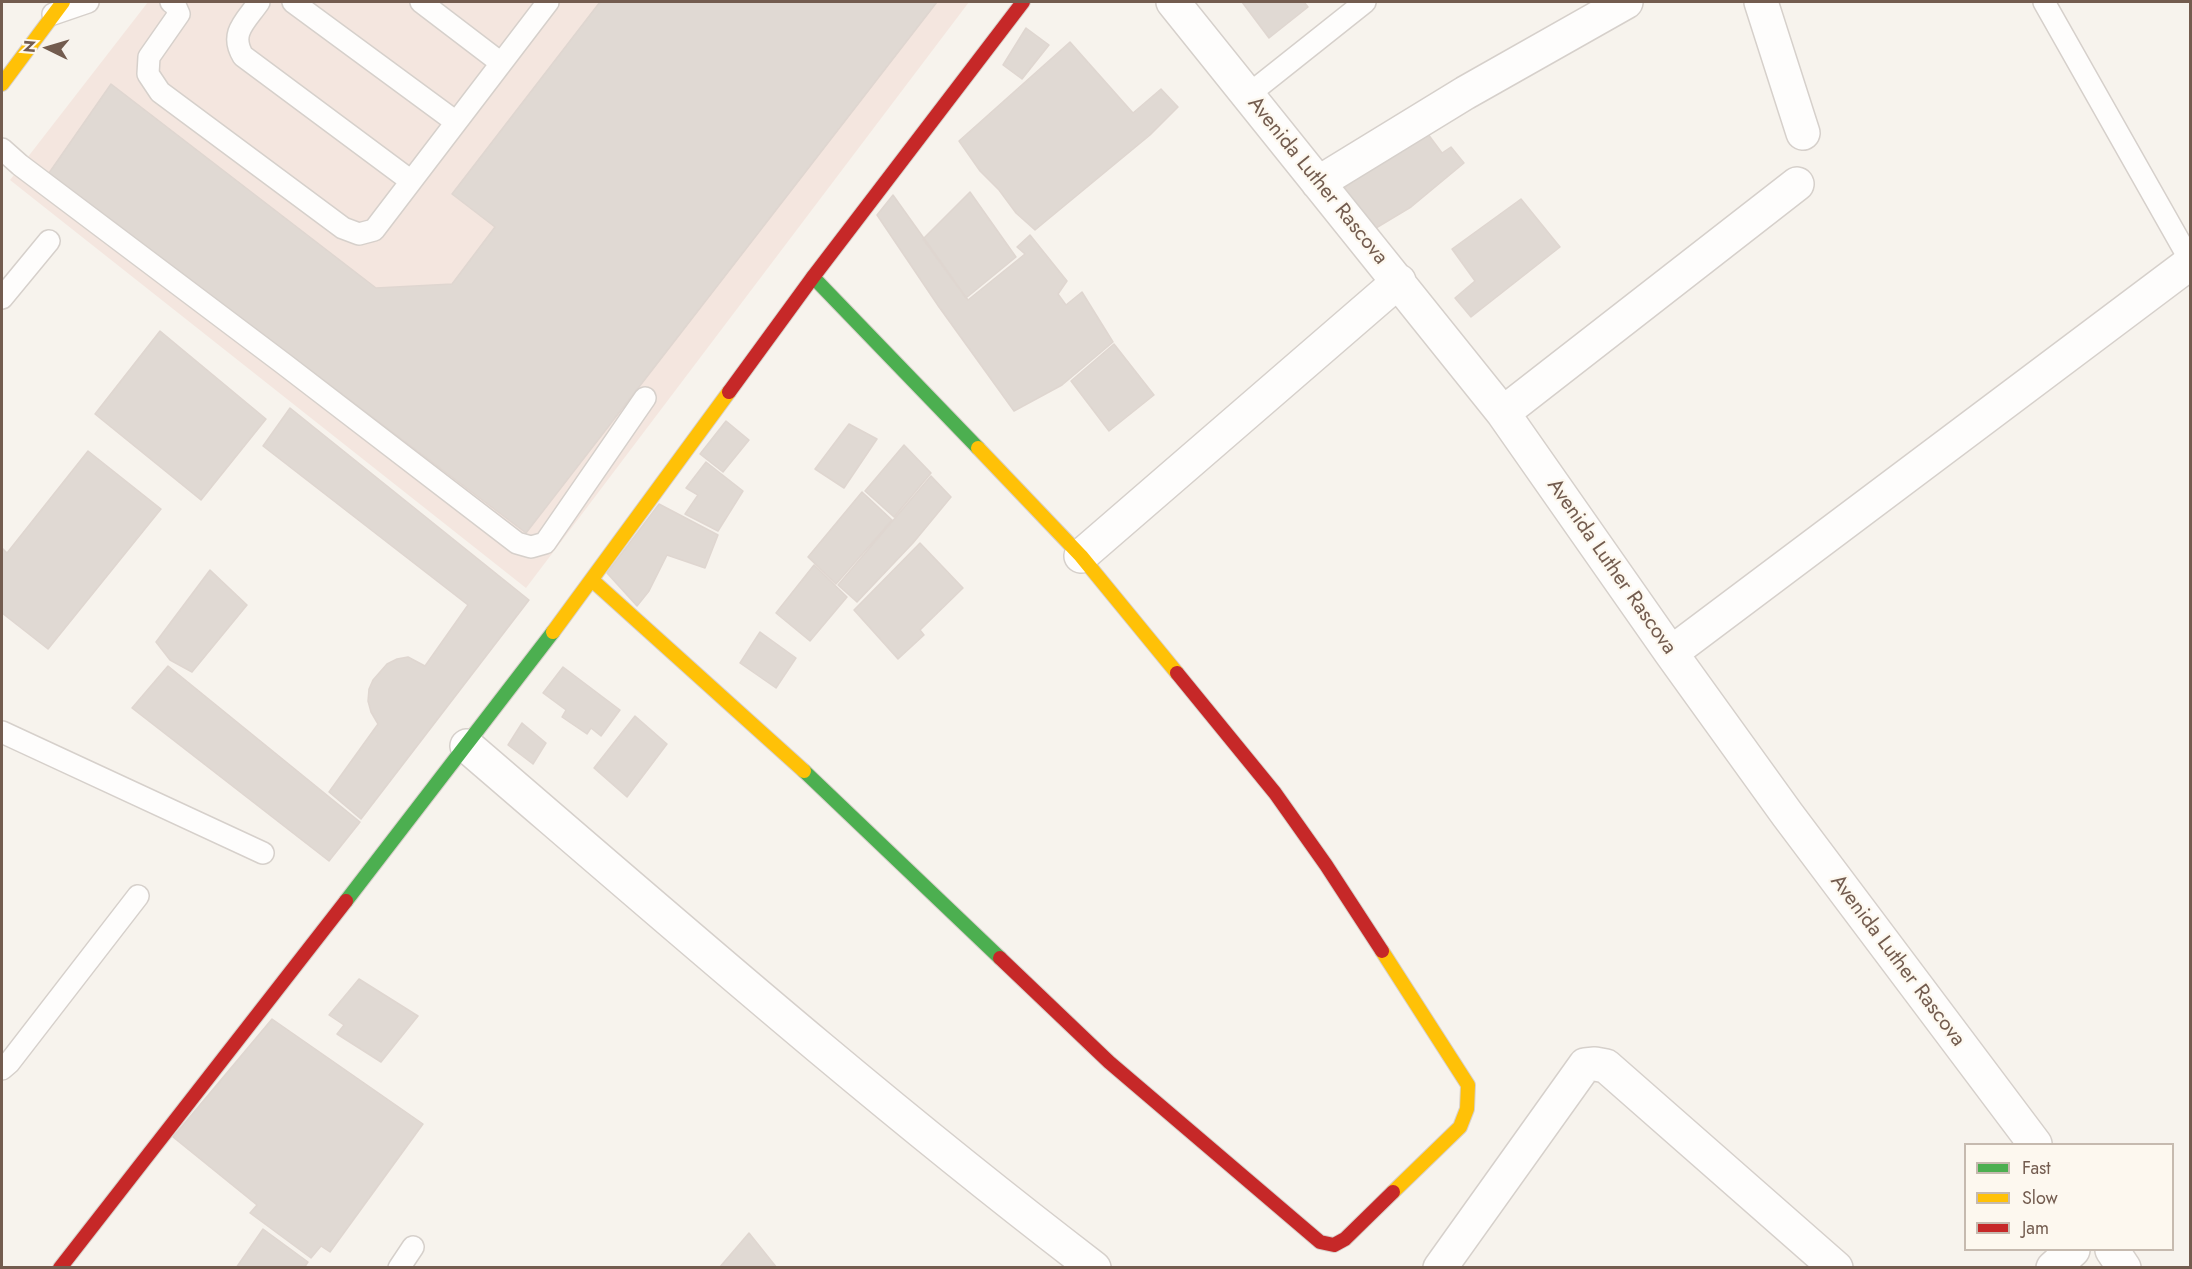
<!DOCTYPE html>
<html>
<head>
<meta charset="utf-8">
<style>
	body { margin:0 }
	#map { position:relative; width:2192px; height:1269px; overflow:hidden; background:#f7f3ed; font-family:Jost,sans-serif }
	canvas { display:block }
	.frame { position:absolute; inset:0; border:3px solid #735c4f; pointer-events:none }
	.legend { position:absolute; left:1964px; top:1143px; width:210px; height:108px; box-sizing:border-box; background:#fdf8ef; border:2px solid #c6baaf; margin:0; padding:8px 10px; list-style:none; font-size:18px; color:#735c4f }
	.legend li { display:flex; align-items:center; gap:12px; height:30px }
	.legend b { width:30px; border:2px solid #c6baaf }
	.north { position:absolute; left:18px; top:18px; width:60px; height:60px; -webkit-text-stroke:4px #fdf8ef; paint-order:stroke; rotate:275deg; font-size:16px; font-weight:700; line-height:24px; text-align:center; color:#735c4f }
	.north::after { content:''; display:block; margin:auto; width:21px; height:27px; background:#735c4f; clip-path:polygon(50% 0,100% 100%,50% 72%,0 100%) }
</style>
</head>
<body>
<div id="map">
<canvas width="2192" height="1269"></canvas>
<div class="frame"></div>
<ul class="legend">
<li><b style="height:8px;background:#4caf50"></b>Fast</li>
<li><b style="height:8px;background:#ffc107"></b>Slow</li>
<li><b style="height:8px;background:#c62828"></b>Jam</li>
</ul>
<div class="north">N</div>
</div>
<script>
const ctx = document.querySelector('canvas').getContext('2d');
ctx.lineJoin = 'round';
function fill(path, color) { ctx.fillStyle = color; ctx.fill(path, 'evenodd'); }
function trace(path, color, width, dash) { ctx.strokeStyle = color; ctx.lineWidth = width; ctx.lineCap = dash ? 'butt' : 'round'; ctx.setLineDash(dash || []); ctx.stroke(path); }
function write(font, color, halo, rows, align = 'center') {
  ctx.font = font + ' Jost,sans-serif'; ctx.lineWidth = 4.5; ctx.setLineDash([]); ctx.textBaseline = 'middle'; ctx.strokeStyle = halo; ctx.fillStyle = color; for (const [text, x, y, turn = 0] of rows) {
    ctx.save(); ctx.translate(x, y); ctx.rotate((+turn || 0) * Math.PI / 180); ctx.textAlign = isNaN(turn) ? turn : align; if (halo) ctx.strokeText(text, 0, 0); ctx.fillText(text, 0, 0); ctx.restore();
  }
}
const commercial = new Path2D(`
	M148,2H969L526,588L10,180Z`);
const building = new Path2D(`
	M600,2H937L526,533L49,173L111,84L376,288L452,284L495,227L452,194Z
	M1242,2H1304L1308,7L1269,38Z
	M1026,28L1049,45L1022,79L1003,65Z
	M1070,42L1133,113L1161,89L1178,107L1150,135L1035,230L1016,213L999,190L980,171L959,141Z
	M1422,126L1442,153L1451,147L1464,163L1411,207L1371,231L1342,190Z
	M970,192L1016,257L966,298L923,239Z
	M893,195L968,300L1025,254L1017,247L1030,235L1067,281L1058,294L1066,305L1082,292L1113,342L1062,385L1014,411L939,307L877,215Z
	M1521,199L1560,247L1471,317L1455,298L1475,281L1452,249Z
	M160,331L266,419L201,500L95,414Z
	M1114,344L1154,395L1109,431L1071,381Z
	M290,408L529,600L361,819L329,792L378,724L371,712L368,701L369,689L373,680L387,664L397,659L408,657L425,666L468,605L263,446Z
	M726,421L749,440L723,472L700,454Z
	M849,424L877,439L844,488L815,469Z
	M904,445L931,473L894,517L865,491Z
	M88,451L161,509L48,649L2,613V548L7,553Z
	M706,462L743,491L718,531L685,514L698,495L686,488Z
	M931,476L951,497L913,543L857,602L838,585Z
	M862,492L892,520L836,584L808,557Z
	M659,504L718,535L705,568L667,555L649,591L637,606L607,573Z
	M920,543L963,588L920,630L924,635L898,659L854,610Z
	M814,565L847,597L810,641L776,613Z
	M210,570L247,605L192,672L170,660L156,642Z
	M760,632L796,658L776,688L740,663Z
	M168,666L360,822L329,861L132,708Z
	M563,667L620,710L601,736L591,728L587,734L562,717L566,710L543,693Z
	M635,716L667,744L627,797L594,768Z
	M522,723L546,743L533,764L508,745Z
	M359,979L418,1016L381,1062L337,1034L344,1025L329,1015Z
	M272,1019L423,1124L330,1252L321,1246L311,1258L250,1213L257,1205L173,1137Z
	M263,1229L308,1262L304,1268H236Z
	M749,1233L777,1268H719Z`);
const lane = new Path2D(`
	M171,2L175,5L179,14L149,57L148,74L160,92L343,228L359,234L374,230L548,2
	M259,2C246,21 229,33 243,56L411,181
	M293,2L456,122
	M421,2L501,63
	M2044,2L2190,260
	M53,14L88,2
	M1248,95L1365,2
	M2,149L20,165L284,364L517,543L531,547L545,543L645,398
	M2,298L49,241
	M2,732L263,853
	M2,1069L9,1063L138,896
	M399,1268L413,1247`);
const street = new Path2D(`
	M1173,2L1503,413L1671,653L1787,814L2035,1144
	M1761,2L1803,133
	M1318,183L1465,93L1626,2
	M1503,413L1797,184
	M1081,556L1399,281
	M1671,653L2190,263
	M467,746C673,923 878,1103 1094,1268
	M2112,1250L2124,1268
	M1440,1268L1585,1065L1595,1064L1606,1066L1836,1268
	M2053,1268L2073,1250`);
const fast = new Path2D(`
	M813,277L978,448
	M804,771L1000,958
	M346,901L553,632`);
const slow = new Path2D(`
	M2,84L63,2
	M978,448L1081,556L1177,673
	M592,580L804,771
	M553,632L729,392
	M1382,951L1468,1085L1467,1109L1460,1127L1393,1192`);
const jam = new Path2D(`
	M729,392L813,277L1023,2
	M1177,673L1275,793L1326,865L1382,951
	M1000,958L1109,1062L1320,1242L1334,1245L1345,1239L1393,1192
	M60,1268L346,901`);
const streetNames = [
	["Avenida Luther Rascova",1317,181,51],
	["Avenida Luther Rascova",1611,567,55],
	["Avenida Luther Rascova",1897,961,53]
];
fill(commercial, '#f4e6df');
fill(building, '#e0d9d3');
trace(building, '#dfd6d0', 1.5);
trace(lane, '#d6d0cb', 24);
trace(street, '#d6d0cb', 36);
trace(fast, '#d7d0cb', 16);
trace(slow, '#d7d0cb', 16);
trace(jam, '#d7d0cb', 16);
trace(lane, '#fefdfc', 21);
trace(street, '#fefdfc', 33);
trace(fast, '#4caf50', 14);
trace(slow, '#ffc107', 14);
trace(jam, '#c62828', 14);
write('21px', '#735c4f', '#fdf8ef', streetNames);
</script>
</body>
</html>
